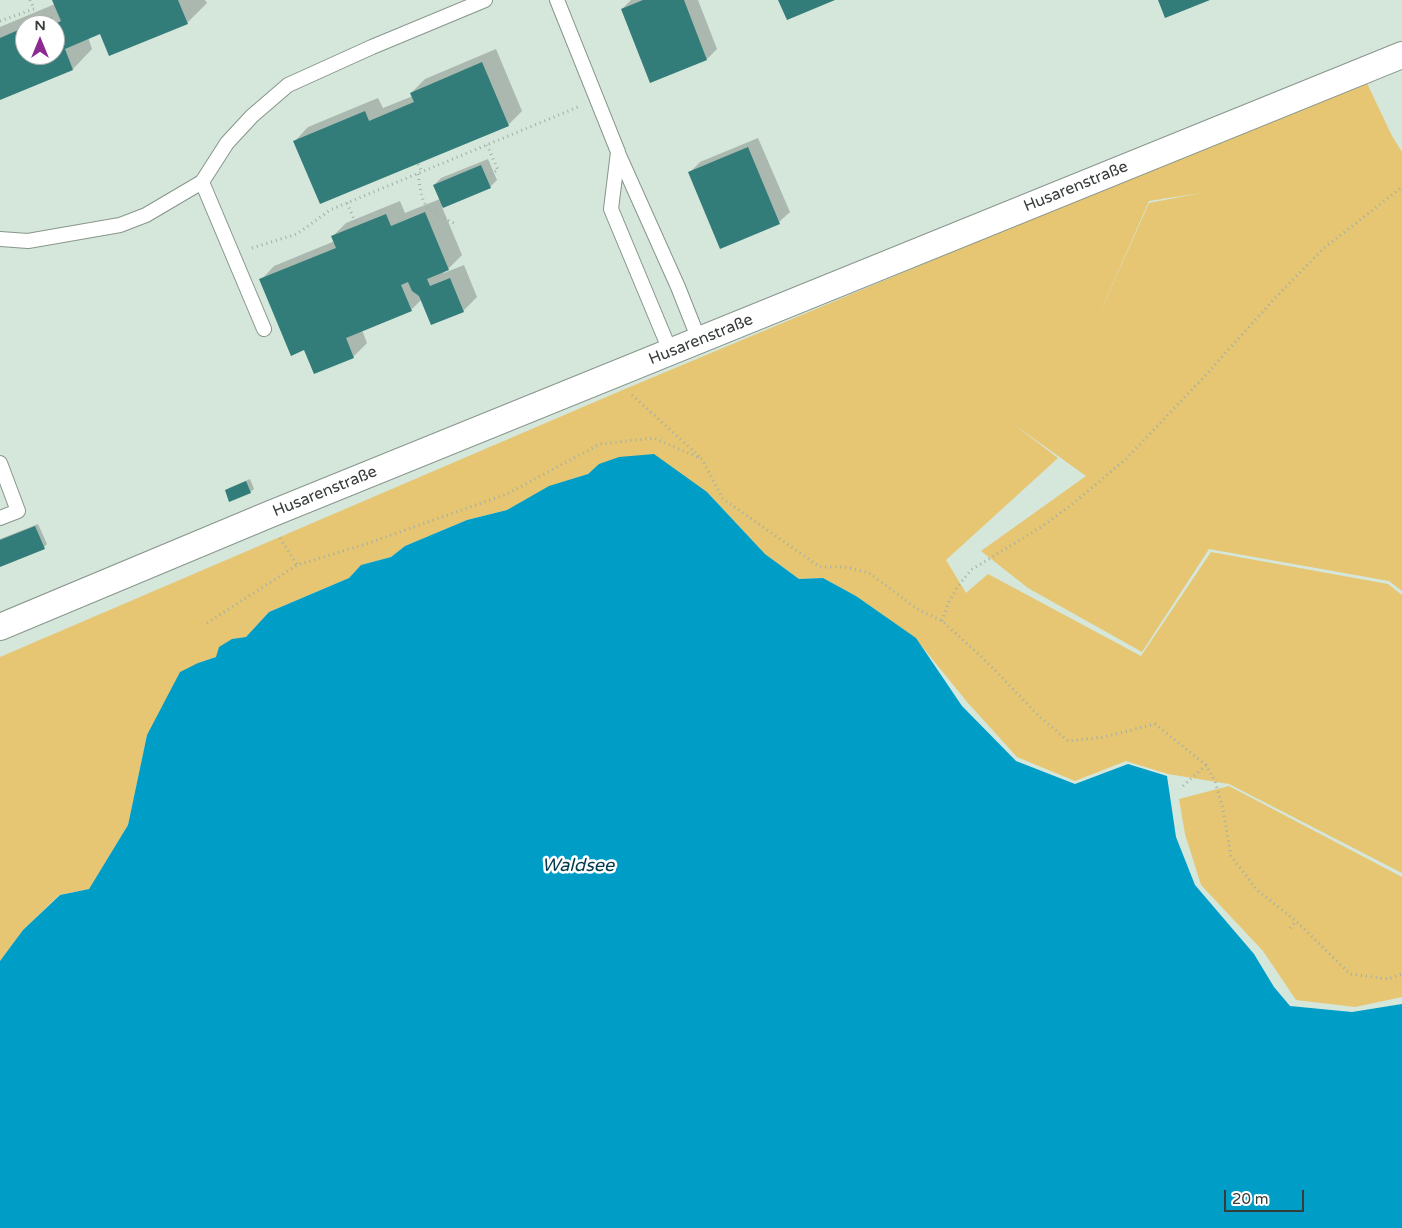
<!DOCTYPE html>
<html>
<head>
<meta charset="utf-8">
<style>
	body { margin:0 }
	#map { position:relative; width:1402px; height:1228px; overflow:hidden; background:#d5e6db; font-family:"Varela Round",sans-serif }
	canvas { display:block }
	.north { position:absolute; left:15px; top:15px; width:50px; height:50px; box-sizing:border-box; background:#fff; border:1px solid #afb1af; border-radius:50%; rotate:0deg; font-size:14px; font-weight:700; line-height:20px; text-align:center; color:#363c38 }
	.north::after { content:''; display:block; margin:auto; width:18px; height:22px; background:#8c2a92; clip-path:polygon(50% 0,100% 100%,50% 72%,0 100%) }
	.scale { position:absolute; left:1224px; top:1190px; width:80px; height:22px; box-sizing:border-box; border:2px solid #363c38; border-top:0; padding-left:6px; font-size:15px; line-height:18px; white-space:nowrap; color:#363c38; -webkit-text-stroke:4px #fff; paint-order:stroke }
</style>
</head>
<body>
<div id="map">
<canvas width="1402" height="1228"></canvas>
<div class="north">N</div>
<div class="scale">20 m</div>
</div>
<script>
const ctx = document.querySelector('canvas').getContext('2d');
ctx.lineJoin = 'round';
function fill(path, color) { ctx.fillStyle = color; ctx.fill(path, 'evenodd'); }
function trace(path, color, width, dash) { ctx.strokeStyle = color; ctx.lineWidth = width; ctx.lineCap = dash ? 'butt' : 'round'; ctx.setLineDash(dash || []); ctx.stroke(path); }
function write(font, color, halo, rows, align = 'center') {
  ctx.font = font + ' "Varela Round",sans-serif'; ctx.lineWidth = 5; ctx.setLineDash([]); ctx.textBaseline = 'middle'; ctx.strokeStyle = halo; ctx.fillStyle = color; for (const [text, x, y, turn = 0] of rows) {
    ctx.save(); ctx.translate(x, y); ctx.rotate((+turn || 0) * Math.PI / 180); ctx.textAlign = isNaN(turn) ? turn : align; if (halo) ctx.strokeText(text, 0, 0); ctx.fillText(text, 0, 0); ctx.restore();
  }
}
const green = new Path2D(`
	M1365,79L1392,136L1402,152V591L1389,581L1209,549L1142,652L1028,588L981,551L1086,476L1012,423L1058,458L946,560L966,593L988,574L1141,656L1211,552L1388,584L1402,595V873L1229,784L1168,774L1126,761L1075,781L1017,757L968,703L915,638L856,596L823,578L799,579L765,554L707,492L599,464L588,474L552,486L507,510L467,520L405,546L391,557L361,565L349,578L269,612L246,637L232,639L216,657L198,663L147,735L128,825L89,889L59,895L23,930L0,961V657L625,389ZM1201,193L1149,203L1093,329L1149,201Z
	M1229,786L1402,877V997L1355,1007L1296,1000L1263,951L1201,885L1185,834L1179,799Z`);
const water = new Path2D(`
	M654,454L707,492L765,554L799,579L823,578L856,596L916,638L962,706L1016,761L1075,784L1128,764L1167,776L1176,837L1195,885L1254,954L1274,987L1290,1006L1352,1012L1402,1004V1228H0V961L23,930L60,895L89,889L128,825L147,735L180,672L198,663L216,657L219,647L232,639L246,637L269,612L349,578L361,565L391,557L405,546L467,520L507,510L549,486L588,474L599,464L619,457Z`);
const shadow = new Path2D(`
	M53,0H205L207,3L187,23L101,32L88,37L92,49L73,69L0,99V27L55,4ZM25,25H55V55H25Z
	M631,0H698L717,49L707,59L650,81L622,9Z
	M496,49L522,111L508,125L295,141L308,127L378,98L383,108L413,96L411,93L425,79Z
	M758,138L790,212L779,222L721,247L690,172L700,162Z
	M488,159L497,180L490,187L442,207L462,255L448,269L443,271L444,273L464,265L477,297L463,311L432,323L422,299L411,310L362,330L367,343L353,357L305,348L261,280L274,266L335,241L333,236L346,223L400,201L405,213L440,199L434,185L441,178Z
	M250,479L254,489L250,492L226,491L229,488Z
	M38,524L47,544L44,547L0,565V539Z`);
const building = new Path2D(`
	M52,0H178L188,24L109,56L100,34L65,49L73,70L0,100V38L25,27V55H55V25H31L51,17L55,24L61,21Z
	M643,0H684L707,60L650,83L621,9Z
	M778,0H835L787,20Z
	M1158,0H1210L1165,18Z
	M482,62L509,126L320,204L293,141L365,111L369,121L414,102L410,93Z
	M748,147L780,224L720,249L688,172Z
	M481,165L491,188L443,208L433,185Z
	M425,212L449,270L427,279L430,286L450,278L464,312L431,325L419,296L412,291L408,282L401,285L412,311L346,338L354,358L314,374L304,350L291,356L259,279L336,248L331,236L386,214L391,226Z
	M246,481L251,493L229,502L225,490Z
	M35,526L45,549L0,567V540Z`);
const path = new Path2D(`
	M0,21L34,9L30,0
	M418,164L422,172
	M418,174C423,209 424,209 456,224
	M486,176L498,170L487,145
	M347,203L357,226
	M252,248L297,234L330,210L578,107
	M632,395L700,457
	M280,538L297,565
	M942,621L949,602L958,586L971,570L1041,527L1070,506L1126,459L1203,378L1275,298L1323,249L1402,187
	M207,623L297,565L363,545L507,494L600,444L654,438L702,459L723,499L820,567H845L869,573L917,609L942,621L987,662L1039,716L1068,741L1104,737L1155,724L1206,765L1215,781L1223,809L1231,856L1257,890L1296,921L1350,974L1388,979L1402,974
	M1183,786L1206,765
	M1290,928L1296,921`);
const service = new Path2D(`
	M557,0L618,152L611,209L671,353
	M618,153L678,287L699,340
	M0,239L28,241L120,225L146,215L202,182
	M264,329L202,182L227,143L252,116L288,85L372,47L485,0
	M0,463L18,511L0,518`);
const minor = new Path2D(`
	M0,627L268,515L1402,55`);
const streetNames = [
	["Husarenstraße",1076,187,-22],
	["Husarenstraße",701,340,-22],
	["Husarenstraße",325,492,-22]
];
const waterNames = [
	["Waldsee",578,866]
];
fill(green, '#e6c673');
fill(water, '#009ec7');
fill(shadow, '#0003');
fill(building, '#327c79');
trace(service, '#87968c', 16);
trace(minor, '#87968c', 28);
trace(path, '#a1afa6', 3, [1, 4]);
trace(service, '#fff', 14);
trace(minor, '#fff', 26);
write('16px', '#363c38', '#fff', streetNames);
write('italic 18px', '#003a4a', '#fff', waterNames);
</script>
</body>
</html>
